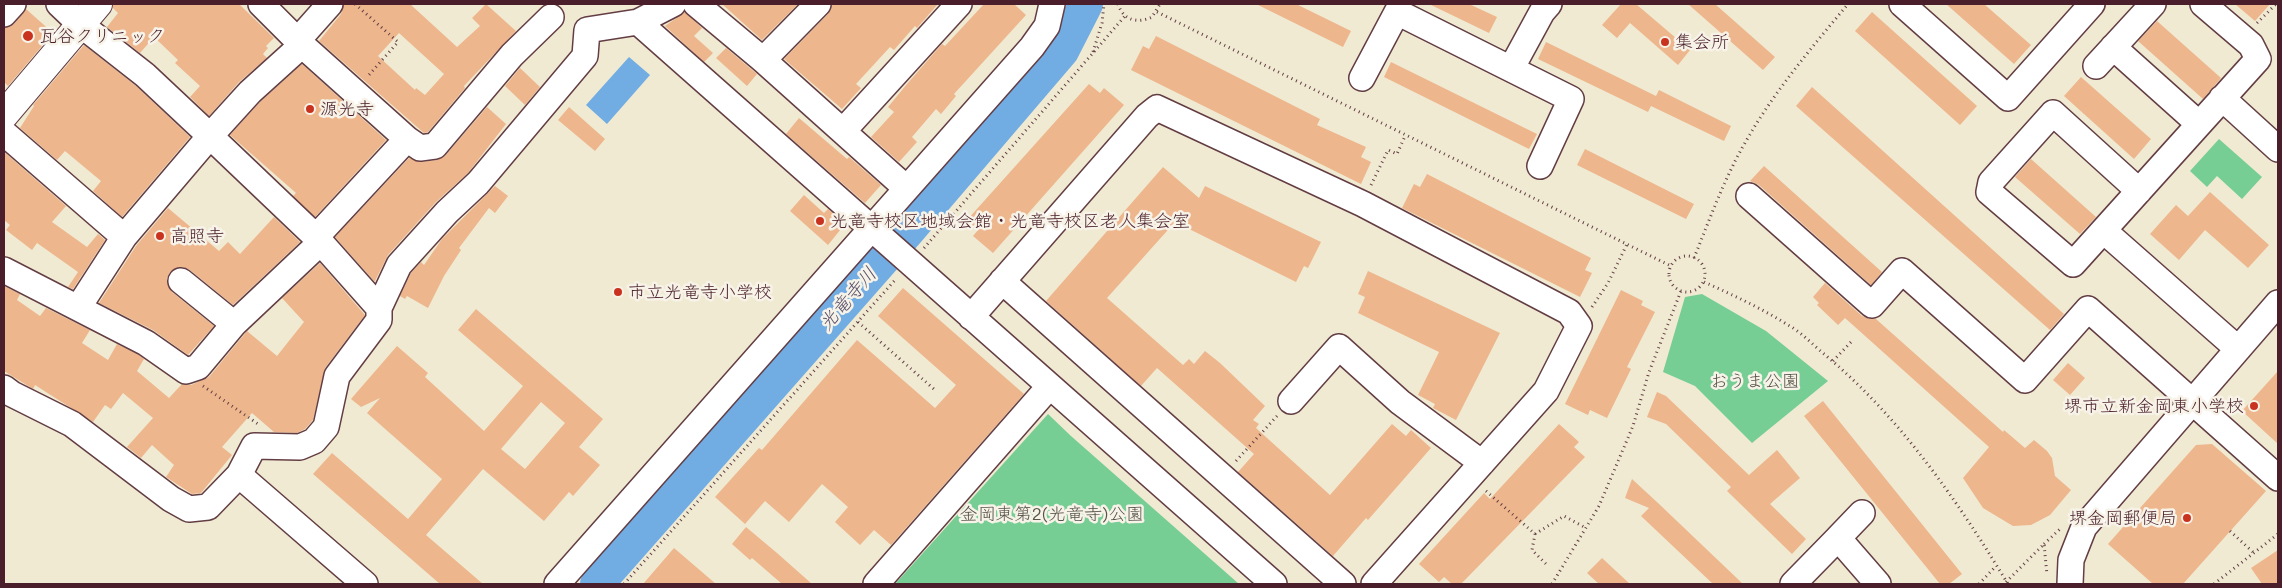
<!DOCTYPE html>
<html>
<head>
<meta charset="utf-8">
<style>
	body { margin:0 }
	#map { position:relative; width:2282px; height:588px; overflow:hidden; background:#f0ead2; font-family:Mali,sans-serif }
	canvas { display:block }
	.frame { position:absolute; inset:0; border:5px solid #4a1f2b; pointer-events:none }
</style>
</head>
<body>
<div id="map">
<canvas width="2282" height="588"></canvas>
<div class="frame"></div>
</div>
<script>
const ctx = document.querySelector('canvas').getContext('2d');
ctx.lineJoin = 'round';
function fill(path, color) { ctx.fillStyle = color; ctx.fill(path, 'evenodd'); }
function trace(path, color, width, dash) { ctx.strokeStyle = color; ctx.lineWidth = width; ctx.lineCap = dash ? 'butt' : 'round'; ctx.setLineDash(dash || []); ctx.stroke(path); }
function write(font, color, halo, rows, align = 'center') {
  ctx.font = font + ' Mali,"Klee One",sans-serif'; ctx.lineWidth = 5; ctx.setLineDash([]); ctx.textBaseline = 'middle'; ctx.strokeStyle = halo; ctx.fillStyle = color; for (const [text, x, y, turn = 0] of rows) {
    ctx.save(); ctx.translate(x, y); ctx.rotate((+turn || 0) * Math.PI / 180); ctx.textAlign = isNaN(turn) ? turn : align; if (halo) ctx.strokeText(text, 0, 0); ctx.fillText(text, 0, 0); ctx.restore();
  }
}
const green = new Path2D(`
	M2219,139L2262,177L2242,199L2217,176L2207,187L2190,171Z
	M1702,294L1766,331L1828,381L1752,443L1695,386L1663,372L1685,297Z
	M1048,414L1071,436L1239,584H895Z`);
const water = new Path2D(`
	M629,57L650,75L607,124L586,105Z`);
const river = new Path2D(`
	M597,584L908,231L1062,51L1086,4`);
const building = new Path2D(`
	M113,4H239L274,38L266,46L268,48L263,54L267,58L239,82L209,116L190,97L200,86L175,63L178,60L154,37L140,53L107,27L118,13L113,8Z
	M344,4H410L457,47L480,26L472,18L486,4L516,31L464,86L465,88L428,132L424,133L319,41L341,14ZM399,33L444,74L425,95L416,88L415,90L378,56Z
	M722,4H798L762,40Z
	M832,4H938L917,28L915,26L894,50L890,47L856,84L861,88L842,109L784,59L828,14Z
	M984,4H1014L1026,15L954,94L956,96L941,114L936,109L912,137L917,142L899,162L871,137L894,112L888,107L907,84L942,44L945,46Z
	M1256,4H1296L1351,31L1343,47Z
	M1429,4H1469L1497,17L1489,33Z
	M1621,4H1636L1690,50L1678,65L1630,23L1617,38L1602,25Z
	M1688,4H1715L1775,57L1763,70Z
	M1946,4H1984L2031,45L2014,64Z
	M2235,4H2270L2255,21Z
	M26,9L53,33L8,86L4,82V28L14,24Z
	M685,12L702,28L694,36L713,53L704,62L665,26Z
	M1872,12L1977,106L1960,125L1855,31Z
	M2157,21L2221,78L2203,99L2138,41Z
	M1156,36L1320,119L1317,125L1366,147L1361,157L1371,162L1361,184L1131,70L1143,46L1149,49Z
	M1546,42L1656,96L1659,90L1731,126L1724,141L1651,106L1648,112L1538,59Z
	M84,45L136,86L190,137L122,217L93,191L101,181L65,151L57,160L20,128L34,106L33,105Z
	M726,48L757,74L747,86L716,58Z
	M1391,62L1537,134L1529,149L1384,77Z
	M302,64L386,140L315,217L293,196L296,193L230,135L260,102Z
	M520,68L540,87L525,105L505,86Z
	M2081,77L2151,139L2134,159L2064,96Z
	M1089,84L1100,93L1104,88L1124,105L993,253L973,236L978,230L967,220Z
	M1812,87L2064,314L2050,330L1796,106Z
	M487,107L506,124L468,173L436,202L388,255L375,281H374L335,237L409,158L422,162L437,160L445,156Z
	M569,107L605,139L595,151L558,120Z
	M799,118L847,159L849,157L881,185L865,203L786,134Z
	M1585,149L1694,204L1686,219L1577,165Z
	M4,152L66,206L52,222L87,247L98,234L105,240L73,289L68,287L78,272L37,243L32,250L6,230L10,225L4,220Z
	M2031,159L2096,217L2080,234L2015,177Z
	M1764,166L1882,272L1871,285L1759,185L1750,181Z
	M1163,167L1199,198L1205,186L1321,242L1308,268L1304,266L1296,282L1175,222L1107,298L1183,365L1189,359L1194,364L1205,351L1220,363L1265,406L1253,420L1259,424L1256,428L1330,495L1392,424L1406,436L1411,430L1431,448L1368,520L1366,518L1333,556L1238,472L1254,454L1157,368L1141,386L1046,301Z
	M1427,174L1591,258L1585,270L1592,273L1580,297L1402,208L1414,184L1420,187Z
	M495,186L508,196L495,213L489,208L459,248L461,250L444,276L428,308L407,296L405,299L400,296L411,273L421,262L424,265L442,239Z
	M2210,192L2269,245L2248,268L2205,230L2179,260L2150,234L2176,205L2188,216Z
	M804,195L824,213L828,209L845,224L828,245L790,211Z
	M168,208L219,251L228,242L240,254L274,217L300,242L233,305L190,270L183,267L170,272L167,279L172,292L214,326L188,355L153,330L99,303L136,246Z
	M320,263L365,315L325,368L313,420L305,429L297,433L274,432L252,413L222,447L232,455L201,493L192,494L166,477L174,465L152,445L141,458L127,447L153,418L123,393L111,409L105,405L93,422L35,385L33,389L4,371V286L20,294L17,300L40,316L46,308L90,330L82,343L108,360L117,344L139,355L144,359L137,371L169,398L182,384L191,385L209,377L247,331L277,356L304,322L282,298Z
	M1368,271L1500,333L1456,420L1433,408L1435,404L1418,395L1439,352L1358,313L1365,297L1358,294Z
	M1825,283L1862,316L1869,319H1876L2003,432L2004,430L2025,448L2034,440L2047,451L2052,458L2055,476L2071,490L2050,515L2031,525L2013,526L1983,508L1963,478L1989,447L1845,318L1838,325L1817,305L1819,303L1813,297Z
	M903,288L1024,394L891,545L874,530L860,545L835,522L848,507L822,484L789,522L765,501L745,524L715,497L759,448L762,450L857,340L935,408L956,385L878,316Z
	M1621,290L1643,301L1641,305L1655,312L1627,367L1631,369L1607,418L1590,410L1588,415L1565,404Z
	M476,309L603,419L579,447L600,465L573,496L569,492L544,521L483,469L426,535L483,584H440L313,474L332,453L408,519L442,479L367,413L380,398L361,407L351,399L397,346L428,373L425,377L484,431L523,386L458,330ZM541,402L565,423L525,469L501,449Z
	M2068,363L2085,378L2070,395L2053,380Z
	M2278,371V444L2242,411Z
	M1657,392L1666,396L1749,475L1777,450L1800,478L1770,504L1806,539L1792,554L1727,491L1731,487L1666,424L1647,417Z
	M1823,401L1962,574L1949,584H1940L1804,416Z
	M1559,424L1579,442L1574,447L1585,457L1461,584H1452L1444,577L1439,582L1419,564L1484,493L1490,499Z
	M2212,444L2266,491L2183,584H2153L2108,544L2196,445Z
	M1632,479L1658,503L1743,584H1713L1641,516L1649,508L1625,498Z
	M746,527L777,553L812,584H782L752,558L750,560L732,544Z
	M674,548L716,584H643Z
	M2278,550V584H2262L2251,568Z
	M1602,558L1630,584H1599L1587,573Z`);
const path = new Path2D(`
	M355,4L398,42L368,76
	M1118,4C1123,20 1137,24 1152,17L1160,4
	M1157,12L1671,266
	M2257,23L2276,4
	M1093,52L1102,23L1104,4
	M1371,185L1388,150L1397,154L1405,136
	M924,248L1125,16
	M1669 274a18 18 0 1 1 36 0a18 18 0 1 1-36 0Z
	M1694,258C1711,216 1726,174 1749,136C1777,88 1813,46 1848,4
	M1704,282C1733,295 1761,308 1788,325C1801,332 1812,344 1824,354C1900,417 1957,500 2008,584
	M1592,307L1608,283L1627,244
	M858,322L935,390
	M1833,361L1851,342
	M203,386L258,424
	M1236,461L1277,416
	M1486,491L1535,534L1532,550L1548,566
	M2230,531L2254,553
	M1535,534L1564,516L1586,528
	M2044,544L2060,529
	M2006,582L2044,544L2047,575
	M624,584L895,280
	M1552,584L1599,506L1633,426L1649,372L1681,291
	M1979,584L1996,566
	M2214,584L2278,534`);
const minor = new Path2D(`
	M59,4L80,24L145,75L210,136L316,237L379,308
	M261,4L302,45L407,139L420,148L435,146L512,55L551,17
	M696,4L763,60L906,188
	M1902,4L2008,98L2092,4
	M4,14L13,4
	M638,22L1274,584
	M298,40L330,4
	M2113,47L2199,124
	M763,60L818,4
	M2096,66L2153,4
	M1511,69L1542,12L1549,4
	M1362,78L1397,12L1571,99L1540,166
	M2222,98L2278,149
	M843,131L959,4
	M4,133L124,237
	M2139,191L2053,113L1991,182L1989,192L2073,264L2258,59L2251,45L2203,4
	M1749,196L1872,305L1902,271L2025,380L2088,309L2278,478
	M2104,231L2238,349
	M316,237L407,139
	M4,270L146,343L186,371L198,367L234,324L321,242
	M181,281L234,324
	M1002,281L1343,584
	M78,308L124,237L210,136L250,92L302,45
	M971,317L1147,116L1157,108L1363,204L1569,312L1579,326L1546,391L1374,584
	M4,388L12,394L72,424L171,499L189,509L208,507L239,475
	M1291,401L1339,347L1400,402L1482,463
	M1838,538L1862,513
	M365,584L239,475L254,446L300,447L314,441L326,427L337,376L379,320V308L399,265L447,212L478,183L585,56L587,30L638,22L673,4
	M557,584L1032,47L1047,26L1052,4
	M876,584L1049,387
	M1793,584L1838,538L1878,584
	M2070,584L2071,560L2084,527L2278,303`);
const major = new Path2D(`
	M4,115L98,4`);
const markers = [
	[28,36,6,"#c8321e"],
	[1665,42,5,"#c8321e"],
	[310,109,5,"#c8321e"],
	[820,221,5,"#c8321e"],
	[160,236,5,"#c8321e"],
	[618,292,5,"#c8321e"],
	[2254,406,5,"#c8321e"],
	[2187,518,5,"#c8321e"]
];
const poiNames = [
	["瓦谷クリニック",39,36],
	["集会所",1675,42],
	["源光寺",320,109],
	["光竜寺校区地域会館・光竜寺校区老人集会室",830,221],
	["高照寺",170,236],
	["市立光竜寺小学校",628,292],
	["堺市立新金岡東小学校",2244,406,"right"],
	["堺金岡郵便局",2177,518,"right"]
];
const parkNames = [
	["おうま公園",1755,381],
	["金岡東第2(光竜寺)公園",1052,514]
];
const waterNames = [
	["光竜寺川",848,299,-49]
];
fill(green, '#76ce94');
fill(water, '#71ace2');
trace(river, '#71ace2', 34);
fill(building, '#edb68d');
trace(minor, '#633d44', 28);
trace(major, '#633d44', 30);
trace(path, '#633d44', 3, [1, 4]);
trace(minor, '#fff', 25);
trace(major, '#fff', 28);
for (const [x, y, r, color] of markers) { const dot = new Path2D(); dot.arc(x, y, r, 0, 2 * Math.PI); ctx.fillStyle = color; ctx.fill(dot); trace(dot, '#f7f3e8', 2); }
write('18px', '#4a1f2b', '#f7f3e8', poiNames, 'left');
write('18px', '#57544a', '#f7f3e8', parkNames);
write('italic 19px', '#58506b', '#f7f3e8', waterNames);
</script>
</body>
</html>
